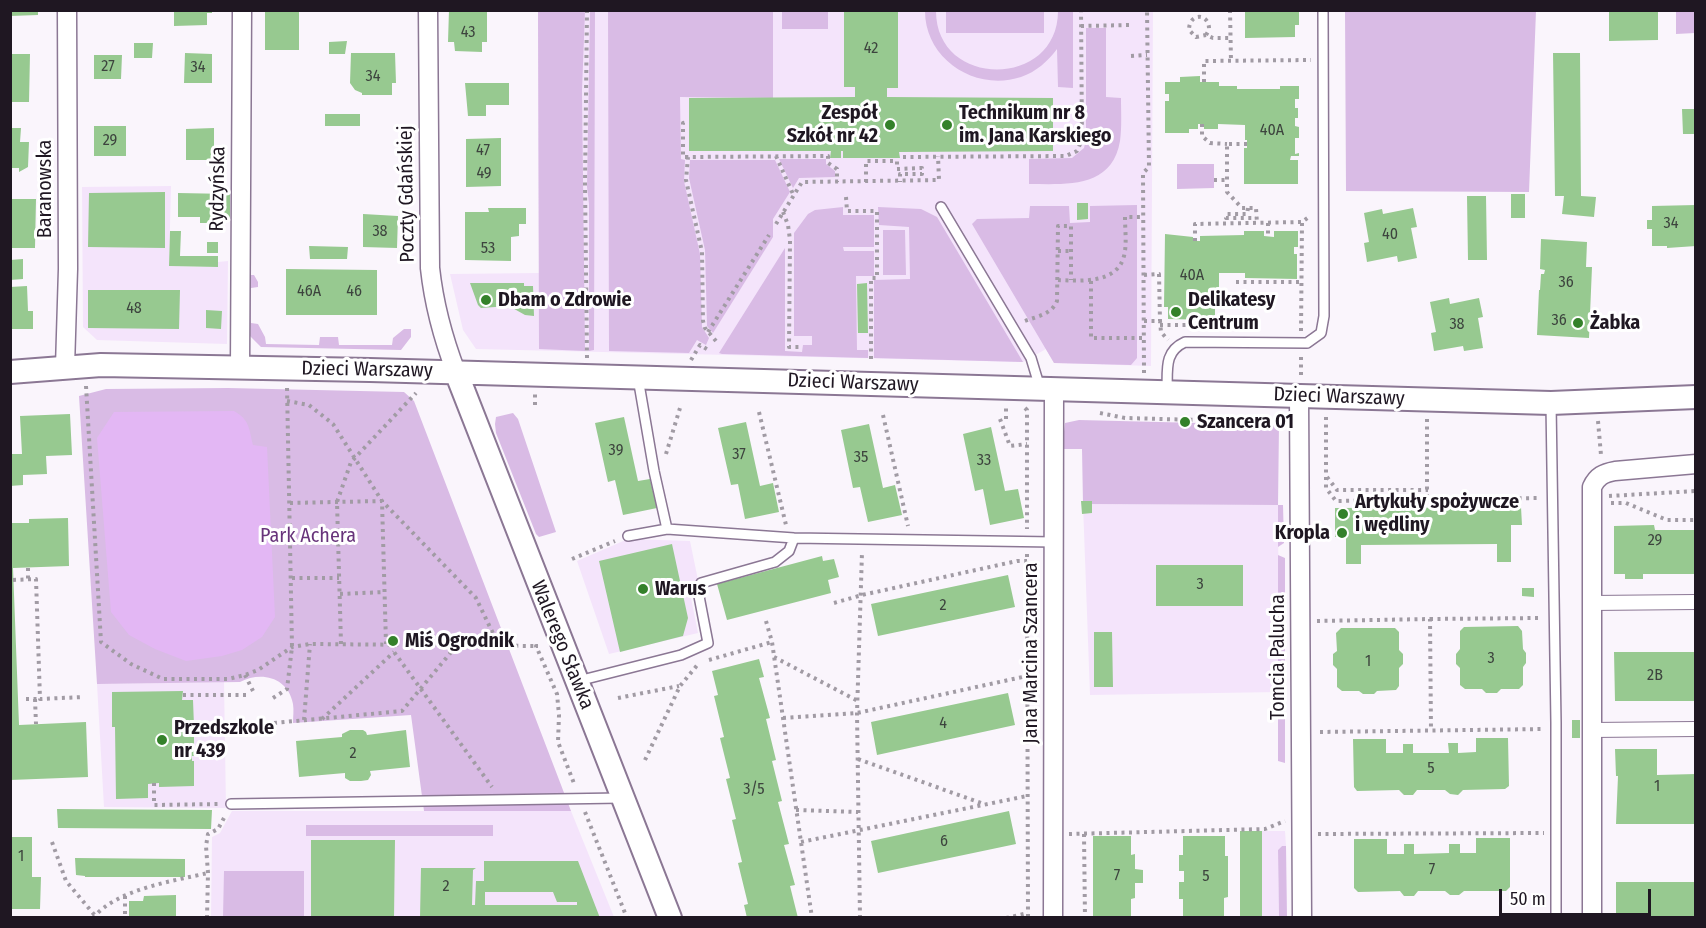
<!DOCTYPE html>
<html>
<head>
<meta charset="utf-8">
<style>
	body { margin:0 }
	#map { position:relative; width:1706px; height:928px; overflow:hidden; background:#faf5fc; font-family:"Fira Sans Condensed",sans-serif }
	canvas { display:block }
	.frame { position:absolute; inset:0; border:12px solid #1f1722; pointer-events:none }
	.scale { position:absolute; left:1499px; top:889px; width:152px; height:27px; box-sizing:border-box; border:3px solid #1f1722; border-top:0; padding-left:8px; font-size:18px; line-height:21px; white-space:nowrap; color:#1f1722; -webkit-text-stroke:4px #fff; paint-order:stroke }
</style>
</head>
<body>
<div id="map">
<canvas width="1706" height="928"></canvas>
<div class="frame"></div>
<div class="scale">50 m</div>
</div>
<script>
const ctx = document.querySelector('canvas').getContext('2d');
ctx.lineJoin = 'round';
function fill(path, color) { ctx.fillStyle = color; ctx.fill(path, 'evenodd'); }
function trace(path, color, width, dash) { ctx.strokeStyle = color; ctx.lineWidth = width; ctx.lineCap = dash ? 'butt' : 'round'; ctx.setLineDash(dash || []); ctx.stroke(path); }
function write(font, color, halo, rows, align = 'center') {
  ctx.font = font + ' "Fira Sans Condensed",sans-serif'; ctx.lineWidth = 6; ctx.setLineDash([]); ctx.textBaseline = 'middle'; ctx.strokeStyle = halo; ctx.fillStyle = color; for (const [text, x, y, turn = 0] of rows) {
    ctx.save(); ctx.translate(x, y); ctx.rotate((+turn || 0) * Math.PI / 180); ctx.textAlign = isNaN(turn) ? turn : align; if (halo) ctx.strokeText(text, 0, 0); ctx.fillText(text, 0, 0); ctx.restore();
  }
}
const built = new Path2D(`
	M538,11H1153L1151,366L1054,363L1046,349L1023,362L476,349L463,330L450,274L539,273Z
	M171,186L169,266L217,267L218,262L228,261L227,344L97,340L83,327L82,187Z
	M1083,504L1278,505L1279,692L1090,695Z
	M628,539L690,541L698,580L688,583L698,633L609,654L577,561Z
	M224,682L226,808L104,807L97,684Z
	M232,811H571L614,917L211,918L212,837L220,833Z
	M1240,831H1285L1286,846H1282L1278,850L1279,917L1240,918Z`);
const green = new Path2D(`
	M595,10L594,350L589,351V204L587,187L590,11Z
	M538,11H585L582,91L585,351L539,349Z
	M608,11H773V98L680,97L681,159L685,160L684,181L700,254L702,327L709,338L706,345L697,340L689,353L609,351Z
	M782,11H828V29H782Z
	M925,11H936C936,89 1058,89 1058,11H1073V88L1058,87L1057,49C1048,61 1036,72 1021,77C975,92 925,59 925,11Z
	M946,11H1044V33H946Z
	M1345,11H1536L1529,192L1346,191Z
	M1676,11H1695V33L1676,34Z
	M1086,28H1106V97L1121,98C1121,112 1122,127 1120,141C1112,189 1066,184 1029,184V159L1072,158L1084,148L1086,139Z
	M779,159H826V164L835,171V177L799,178L793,188Z
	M690,160H775L790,192L773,219V237L713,333L707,326L705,250L689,178Z
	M1177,164H1214V188L1177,189Z
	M1137,205V358L1131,365L1054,363L972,224L977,219L1029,218L1030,206H1069L1070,223L1090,222V206Z
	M843,207V215H874V247H843L844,251H874V276H856L857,350H868V358L722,354L719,353L785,248V351L802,352L803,345H812V336H794V233L808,214L815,210Z
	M878,207L921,209L937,217L1023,362L874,358V280L910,279L909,227L879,225Z
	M883,230H905L906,275H883Z
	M249,275H254L258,282V287L251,288V323L258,324L265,337L266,344L319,345L320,337H338L339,345H392L393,338L404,329H411V337L401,350L261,347L249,335Z
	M228,388L404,392L414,401L571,811H424L411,715L293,723C293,717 294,710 293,704C288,677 261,671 240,682L97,684L79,396L106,389Z
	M513,413L518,419L556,532L539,537L536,534L496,433L495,424L496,417Z
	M1079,420L1279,425L1278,505H1283L1284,543L1278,547V505L1083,504L1082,449H1062L1065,423Z
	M1278,555L1285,558V763L1278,761Z
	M306,825H493V836H306Z
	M1282,846H1286L1287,917H1279L1278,850Z
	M224,871H304V917H223Z`);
const water = new Path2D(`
	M234,411C250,420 249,429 253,445L267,447L275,617L262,637L242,650L222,656L186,661L155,649L129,635L111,612L97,438L114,412Z`);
const building = new Path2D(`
	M10,10H38V15L10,16Z
	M174,10H212V13H207V25L174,26Z
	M265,10H299V50H265Z
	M449,10H487V42H482V52L455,51L454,42H448Z
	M844,10H898V88H887V97L1053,98V151L899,152L900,158H843V151H841V158H830L831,151H689V98L855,97V87H844Z
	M1245,10H1299V25H1295V37L1245,38Z
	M1658,10V40L1609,41V11Z
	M347,41L345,54H329V42Z
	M134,43H153L152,58H134Z
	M185,53L212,54V83H184Z
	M351,53H395L396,83H392V95H362V93L355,90L350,83Z
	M1553,53H1580L1581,196L1596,197L1594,217L1562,214L1564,196H1555Z
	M10,54H30L29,102H10Z
	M94,55H122L121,79H94Z
	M1200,76V82H1219V86H1237V89H1280V86H1299V99H1295V108H1298V118H1295V126L1299,127V138H1295V154L1299,153V156H1291L1290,160H1298V184H1244V148H1247V140H1245V125L1218,124V129H1204V124H1198V129H1189V133H1165V101H1169V94H1165V82H1180V77Z
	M465,83H509V105H486V116H468Z
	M1682,109H1696V134H1683Z
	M325,114H360V126H325Z
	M94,126H126V156H94Z
	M10,128H21L20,142H29L28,167L19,172V168H10Z
	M214,128V160H186V129Z
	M501,138V186L466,187V139Z
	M165,192V248L88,247L89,193Z
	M178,193L230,194V218L210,217V223H200V217H178Z
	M1511,194H1525V218H1511Z
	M1467,196H1486L1487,260H1468Z
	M10,199H36L35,248H10Z
	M1077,203H1088V219L1077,220Z
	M1696,205V246L1667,248V246H1652V229H1647V220H1652V206Z
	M488,208H526V224H519V236L511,237V261L465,260V212H489Z
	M1413,208L1417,227L1411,228L1417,258L1398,262L1397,256L1367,262L1364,243L1369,242L1364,213L1382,209L1383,214Z
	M363,214L398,216L397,248L363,247Z
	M170,231H181L180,256H218V267L169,266Z
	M1244,231H1264V236L1274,237V231H1298V247H1294V254H1297V279L1245,278V273H1219V308H1215V320L1168,319V307H1164L1165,234L1193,237V241H1200V236L1244,235Z
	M1541,239L1587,242L1586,267H1592L1589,338L1537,335L1539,290H1540L1541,274H1544L1545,270L1540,269Z
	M207,242H218V253H207Z
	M309,246L348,247L347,259H310Z
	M23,259V279L10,280V260Z
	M286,269L377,270V315H286Z
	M470,283H524V286H533L534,316L525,315L509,306L481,308L478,305Z
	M867,283L868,333H858L857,284Z
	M27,286L28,311H33V329H10V287Z
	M88,290H180L179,329L88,328Z
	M1449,298L1450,304L1479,298L1483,317L1478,318L1483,348L1464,351L1463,346L1434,351L1431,333L1436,332L1430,302Z
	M206,310L222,311L221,329L206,328Z
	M70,414L72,455L46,456L47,474L23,475V485L10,486V454H22L20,416Z
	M624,417L638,481L650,479L657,508L623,515L615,480L608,482L595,423Z
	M746,422L760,486L773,483L779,512L745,519L738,484L731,485L718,428Z
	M869,424L883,488L895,485L902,515L868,522L860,487L853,488L841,430Z
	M991,427L1005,491L1018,489L1024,518L990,525L983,489L975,491L963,434Z
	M1081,501H1092V513L1082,514Z
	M1521,507L1522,525H1511V562H1497V544L1361,545V564H1346V537H1335V508Z
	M68,518L69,566L13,568L19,725L86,722L88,777L10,780V523H29V519Z
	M1654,525L1655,530H1696V574H1643V579H1625V574H1614V526Z
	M672,544L688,618L683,636L620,652L599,561Z
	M822,556L823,561L834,559L839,577L828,580L831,593L727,620L717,584Z
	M1156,565H1243V606H1156Z
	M1008,575L1015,607L878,636L871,604Z
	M1522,588H1534V597L1522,596Z
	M1518,626L1522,631L1523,649L1526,653V663L1523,667V685L1519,689H1501L1497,693H1486L1482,689H1465L1460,685V668L1456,664V654L1460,649V631L1464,627Z
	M1341,628H1395L1399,632V650L1403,654V664L1399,668V686L1396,690L1377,691L1374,694H1363L1359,691H1342L1337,687V669L1333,665V654L1337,651L1336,633Z
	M1094,632H1112L1113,687H1094Z
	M1614,652H1696V701H1615Z
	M759,659L764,677L759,678L770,718L766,719L776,760L772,761L782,801L778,802L789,844L784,845L795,885L790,886L798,918H747L744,905L748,904L738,863L742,862L732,820L736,819L726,779L730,778L720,738L724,737L714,696L718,695L712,671Z
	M183,691L182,700H193L194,726H192V730H194V756H192V761H194V786L159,787V783L148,784V798L116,799L115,727H112V692Z
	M1008,693L1015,725L877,755L871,722Z
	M1572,720H1580V738H1572Z
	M350,730H363L366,732L367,735L406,730L410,767L370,771L371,775L368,780L361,781H350L345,778V773L299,777L296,741L342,737V734Z
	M1476,738H1508L1509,786L1505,789L1463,790L1458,795L1450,794L1445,790H1417L1413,795H1404L1399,790L1357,791L1354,787L1353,739H1386V753H1403V744H1413V753H1449L1448,743H1458V753L1476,752Z
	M1615,749H1657V775L1696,774V824H1616L1618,776H1616Z
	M57,809L212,810L211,829L58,828Z
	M1009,811L1016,844L878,873L871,841Z
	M1240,831H1262V918H1240Z
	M1093,836H1131V855L1135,854V869L1143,870V883H1135V898L1131,899V918H1093Z
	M1183,836H1225V856H1228V897L1224,898V918H1183V899H1179V882H1184V871H1179V855H1183Z
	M10,837H32V877H41L40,909H10Z
	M1476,838H1510V887L1506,891H1464L1459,895H1450L1445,891H1418L1414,896H1404L1400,891L1358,892L1354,888V839H1387V854H1404V844H1414V854L1449,853V844H1460V853H1476Z
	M311,840H395L394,918H311Z
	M75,858L185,859V877H85V876L76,875Z
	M484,861H578L600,918H420L421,868H476L473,870L472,905H475L476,881H484ZM485,892H553L557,902H577V905H485Z
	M1616,882H1696V918H1616Z
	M176,895V918H129V901H143L144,896Z`);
const path = new Path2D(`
	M1230,10L1231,61
	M1081,26L1131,25
	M1206,35L1209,30C1210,13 1189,12 1189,30L1196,37L1206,35L1213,38H1230
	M1131,56L1147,55
	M1204,82V61L1311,60
	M1202,124V136L1210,143L1227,144
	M1247,144H1227V192L1242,208H1256L1257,223
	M776,156L793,194
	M688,157H683V123L688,122
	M903,157L1066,156L1077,151L1082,140L1081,10
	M1214,180H1227
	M866,182V161H897V169L922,168V174H900V182
	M846,197L847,211H877V278H871V363
	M1248,208L1247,214H1227L1226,218H1256
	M783,212L788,225L790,240L789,347H802
	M1268,223V236
	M776,224L802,182L939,180L938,156
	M1195,241V224L1302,222
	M1058,251H1071
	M1144,275L1159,274L1160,321
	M1058,280C1080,281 1117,284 1124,256C1127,244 1125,230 1125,217H1143
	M1091,281V338H1144
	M1236,282H1301
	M1025,321C1038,316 1052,314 1057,301L1058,226H1071V280
	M1144,321H1160L1161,332L1168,340
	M1160,325H1218V329
	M1301,331L1302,222L1309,217
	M708,332L769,235
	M716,341L705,328L703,321L702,252L686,180L688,157L828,156V163L837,169V182
	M1301,357V376
	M587,358L585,185L587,10
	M691,360L700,345L710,351
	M1144,373L1143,173L1149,167L1147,10
	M86,386L101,642L131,664L163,679H228L245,675L258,670L292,647L310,644L536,646
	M287,401L309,405L333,424L382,501L476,598L499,646
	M535,405V394
	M1025,408L1027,410V529
	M759,412L786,525
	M1100,413L1125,418L1235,421L1251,417
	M883,415L908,526
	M1326,417V488L1336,501L1541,498
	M1000,419L1010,446L1027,444
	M1006,419V408
	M1427,419V499
	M1598,421L1601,455
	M666,454L680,408
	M1327,477L1337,490H1428
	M1609,496L1696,491
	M290,503L382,501L386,644
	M1611,503H1626L1667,520H1696
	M1027,554L1028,918
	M572,559L615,541
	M28,568V579
	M292,578H339
	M13,580L36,579L40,699L84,697
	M340,594L384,592
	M834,603L862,595L1017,561H1027
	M1430,619L1541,618
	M766,621L772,642L812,918
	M1317,621L1430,619L1431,730
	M341,644L337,502L351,462L416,393
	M394,645V652L492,787
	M538,646H536L557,694L559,715L558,742L575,786
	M774,657L858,701
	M709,660L772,642
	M245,675L253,691
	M183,695H249
	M273,698L287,689L292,647L287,387
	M618,698L679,686
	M26,699H37
	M35,699L36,724
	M783,718L857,713L1027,676
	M322,719L394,652
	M304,720L310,644
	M274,723L402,711L457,645
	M1320,732L1543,729
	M858,759L984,804
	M645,760L680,686L699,663
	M154,783V805L219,804
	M796,810L858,812
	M585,812L627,918
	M1069,834L1265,829L1285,821
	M1084,834L1085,918
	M1318,834L1544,833
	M52,842L66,881L97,918
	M801,842L1027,796
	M125,896V918
	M93,918C117,889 173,881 208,873
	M207,918L208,873L206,846L208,834L218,829L225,816
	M860,918L857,713L862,552
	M1006,918L1028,913`);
const service = new Path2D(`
	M941,207L1031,358L1040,388
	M638,378L654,471L667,529
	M1167,392C1168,371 1163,352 1185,342L1307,343L1321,333L1324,316L1323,10
	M1551,404L1556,723V918
	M628,536L667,529L794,538L1054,542
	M578,681L681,655L708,643L698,591L701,583L775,562L789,551L794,538
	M231,804L621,798`);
const pedestrian = new Path2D(`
	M1591,603L1696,602
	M1591,730L1696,729`);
const minor = new Path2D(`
	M428,10L430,268C434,305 443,338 456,372
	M65,367L68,269L67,10
	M240,367L242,10
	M1299,396L1302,918
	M1053,918L1054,389
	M1592,918V487C1597,476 1604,473 1615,471L1696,464`);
const tertiary = new Path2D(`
	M10,372L101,365L370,370L1551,403L1696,397
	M456,372L670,918`);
const markers = [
	[890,125,6,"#34812a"],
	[947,125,6,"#34812a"],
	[486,300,6,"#34812a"],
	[1176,312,6,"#34812a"],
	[1578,323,6,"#34812a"],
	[1185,422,6,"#34812a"],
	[1343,514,6,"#34812a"],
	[1342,533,6,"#34812a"],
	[643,589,6,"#34812a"],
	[393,641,6,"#34812a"],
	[162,740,6,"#34812a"]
];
const numberNames = [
	["43",468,33],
	["42",871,49],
	["27",108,67],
	["34",198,68],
	["34",373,77],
	["40A",1272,131],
	["29",110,141],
	["47",483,151],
	["49",484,174],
	["34",1671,224],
	["38",380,232],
	["40",1390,235],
	["53",488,249],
	["40A",1192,276],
	["36",1566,283],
	["46A",309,292],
	["46",354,292],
	["48",134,309],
	["36",1559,321],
	["38",1457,325],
	["39",616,451],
	["37",739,455],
	["35",861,458],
	["33",984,461],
	["29",1655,541],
	["3",1200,585],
	["2",943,606],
	["3",1491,659],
	["1",1368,662],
	["2B",1655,676],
	["4",943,724],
	["2",353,754],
	["5",1431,769],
	["1",1657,787],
	["3/5",754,790],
	["6",944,842],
	["1",21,857],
	["7",1432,870],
	["7",1117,876],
	["5",1206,877],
	["2",446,887]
];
const poiNames = [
	["Zespół",878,113,"right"],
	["Szkół nr 42",878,136,"right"],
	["Technikum nr 8",959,113],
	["im. Jana Karskiego",959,136],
	["Dbam o Zdrowie",498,300],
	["Delikatesy",1188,300],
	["Centrum",1188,323],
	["Żabka",1590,323],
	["Szancera 01",1197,422],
	["Artykuły spożywcze",1355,502],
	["i wędliny",1355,525],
	["Kropla",1330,533,"right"],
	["Warus",655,589],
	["Miś Ogrodnik",405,641],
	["Przedszkole",174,728],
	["nr 439",174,751]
];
const streetNames = [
	["Baranowska",45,189,-90],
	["Rydzyńska",218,189,-89],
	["Poczty Gdańskiej",407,194,-91],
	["Dzieci Warszawy",367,370,1],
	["Dzieci Warszawy",853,383,2],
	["Dzieci Warszawy",1339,397,2],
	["Walerego Sławka",562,645,68],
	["Jana Marcina Szancera",1031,653,-90],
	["Tomcia Palucha",1278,657,-90]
];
const parkNames = [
	["Park Achera",308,536]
];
fill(built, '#f4e4fb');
fill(green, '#d9bbe5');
fill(water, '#e3b7f4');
fill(building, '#97c990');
trace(service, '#8b7794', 12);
trace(pedestrian, '#8b7794', 16);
trace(minor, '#8b7794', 21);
trace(tertiary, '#8b7794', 26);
trace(path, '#a19ba4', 4, [3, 4.5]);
trace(service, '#fff', 9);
trace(pedestrian, '#fff', 14);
trace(minor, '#fff', 18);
trace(tertiary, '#fff', 22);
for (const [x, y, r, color] of markers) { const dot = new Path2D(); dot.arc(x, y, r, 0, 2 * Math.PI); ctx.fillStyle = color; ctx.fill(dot); trace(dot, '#fff', 2); }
write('16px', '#3d443e', null, numberNames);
write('bold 20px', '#1f1722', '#fff', poiNames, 'left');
write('20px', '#1f1722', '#fff', streetNames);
write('20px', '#68347b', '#fff', parkNames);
</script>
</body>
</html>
